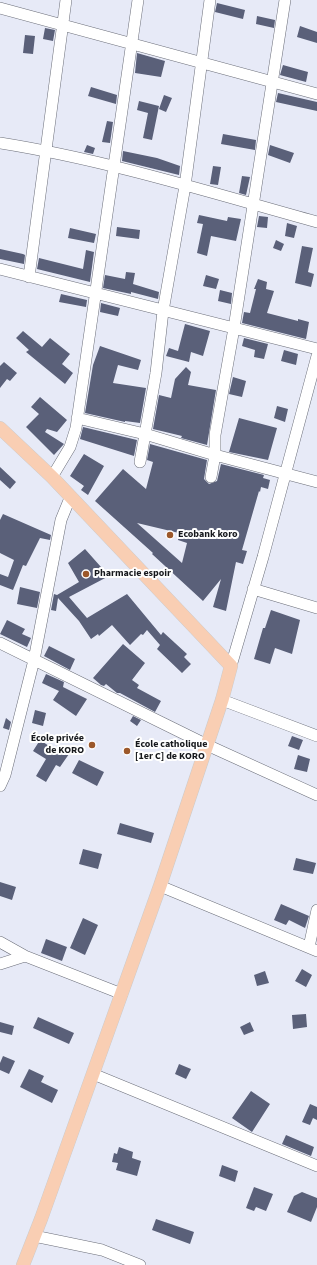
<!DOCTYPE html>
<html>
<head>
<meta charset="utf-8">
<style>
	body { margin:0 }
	canvas { display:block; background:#e7eaf7 }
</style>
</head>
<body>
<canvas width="317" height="1265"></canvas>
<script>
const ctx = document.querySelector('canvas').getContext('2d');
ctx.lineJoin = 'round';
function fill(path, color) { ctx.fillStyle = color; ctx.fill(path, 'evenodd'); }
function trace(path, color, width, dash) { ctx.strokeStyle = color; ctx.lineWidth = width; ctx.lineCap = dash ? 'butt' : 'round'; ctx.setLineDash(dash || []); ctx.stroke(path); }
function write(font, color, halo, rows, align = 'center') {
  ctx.font = font + ' "Source Sans 3",sans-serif'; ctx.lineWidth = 4; ctx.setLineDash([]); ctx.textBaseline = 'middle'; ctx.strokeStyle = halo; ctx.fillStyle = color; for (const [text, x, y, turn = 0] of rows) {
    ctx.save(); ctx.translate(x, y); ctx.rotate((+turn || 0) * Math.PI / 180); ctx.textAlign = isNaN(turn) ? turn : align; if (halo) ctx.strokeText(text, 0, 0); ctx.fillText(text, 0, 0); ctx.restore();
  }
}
const building = new Path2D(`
	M217,3L245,10L243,19L215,12Z
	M257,16L275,20L274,28L256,24Z
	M300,26L317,32V43L297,37Z
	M45,28L55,30L53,41L43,39Z
	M25,35L35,36L33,54L23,53Z
	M137,53L165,61L161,77L135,73Z
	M283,65L308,72L306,82L280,75Z
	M91,87L117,95L116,104L88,96Z
	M278,93L317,102V111L276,102Z
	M164,95L172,98L166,112L159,109Z
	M139,101L159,106L152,140L143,138L148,113L137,110Z
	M107,121L113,122L110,143L102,142Z
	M223,134L256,140L255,150L221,144Z
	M87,145L95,148L93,154L84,152Z
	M270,145L294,153L290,163L268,155Z
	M123,151L157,158L180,166L179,175L122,161Z
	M213,166L221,167L218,185L210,184Z
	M242,176L250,177L246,195L239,193Z
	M199,215L227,221L228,217L241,219L236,241L211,236L207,256L197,253L203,224L197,223Z
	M259,216L268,217L267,228L257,227Z
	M287,223L297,226L294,238L285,236Z
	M117,227L140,230L139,239L116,236Z
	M70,228L96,234L94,243L68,238Z
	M276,240L284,244L281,251L273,248Z
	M302,246L313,248L308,272L314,274L311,287L295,283Z
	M0,249L23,254L25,255L24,264L0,259Z
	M86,250L94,252L90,282L37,269L39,258L83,269Z
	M126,272L135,273L133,284L159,292L158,299L131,292V294L103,288L105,275L125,279Z
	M206,275L219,279L216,289L203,286Z
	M258,279L267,282L266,289L274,291L267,313L298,321V319L309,322L306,339L242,323L244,312L250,313L256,289H254Z
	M220,290L232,293L231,304L218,301Z
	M61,294L87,300L86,307L59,302Z
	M101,303L120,308L118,316L100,312Z
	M185,324L210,331L203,356L191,352L189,362L166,356L169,348L178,351Z
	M23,331L42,347L50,338L70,354L62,364L73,373L65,384L26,352L29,350L16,338Z
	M244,338L268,344L264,359L254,357L255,350L242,346Z
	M100,346L141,360L138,370L118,365L113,383L146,388L140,423L125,421V422L85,413L93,365Z
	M284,350L298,354L296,365L281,361Z
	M4,362L17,373L10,381L7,379L0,388V366Z
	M186,367L191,372L188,385L216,390L207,445L181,438L182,436L153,429L159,395L171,398L175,379Z
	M233,377L246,381L242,397L229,394Z
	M40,397L67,420L57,432L47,429L45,432L64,444L54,455L26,427L39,414L31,407Z
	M277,406L288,409L285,422L274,418Z
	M239,418L277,428L268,460L229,452Z
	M83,427L137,440L134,456L80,439Z
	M150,444L207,460L204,479L209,484L217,481L221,464L264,475L263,478L270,480L268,489L261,487L260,492L259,491L242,550L247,551L243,564L236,562L226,611L213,607L221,579L203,601L152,554L153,553L95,501L123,469L146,489L153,462L147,460ZM137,523L179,533L178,540L187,543L182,563Z
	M84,454L104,466L88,495L81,490L84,486L70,476Z
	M0,467L16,482L10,489L0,480Z
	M3,514L51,535L50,540L40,538L26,566L23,565L13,590L0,585V574L8,577L14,560L0,553V520Z
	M85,549L109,576L69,597L87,618L127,594L161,635L163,632L187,654L184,657L191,664L182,673L157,649L160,645L147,630L143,635L141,634L130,645L112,625L99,636L98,634L91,639L79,621L58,598L56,611L51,610L54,594L57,595L79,582L68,563Z
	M20,587L40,592L37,608L17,604Z
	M271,610L300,620L292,654L275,648L270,664L254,659L263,628H265Z
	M7,620L25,629L22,634L31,638L27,647L0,634Z
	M123,644L145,663L132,680L139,685L137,688L161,701L155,712L120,693H117L106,684L104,686L101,685L93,678Z
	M49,646L75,659L70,670L44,656Z
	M46,674L64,682L63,687L87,699L76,716L53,700L59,691L42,683Z
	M35,710L46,713L43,726L32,723Z
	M133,716L141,720L137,726L130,721Z
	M6,718L11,722L9,730L3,728Z
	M292,736L303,740L299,750L288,746Z
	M40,740L52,748L53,746L69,754L60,767L56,765L46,782L36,776L46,759L33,751Z
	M298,755L310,759L307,772L294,769Z
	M79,760L104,772L97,786L72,773Z
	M120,823L154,833L151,843L117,834Z
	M83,849L102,854L98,869L79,864Z
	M296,858L316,863L313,874L293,870Z
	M0,882L16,887L12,900L0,896Z
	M281,904L309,916L305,928L289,920L286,925L274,920Z
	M83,918L98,925L85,955L70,948Z
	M46,939L67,947L62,961L41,953Z
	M302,969L312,975L306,987L295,981Z
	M265,971L269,983L257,986L254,975Z
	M306,1014L307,1027L293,1029L292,1015Z
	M38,1017L74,1033L69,1044L33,1028Z
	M0,1022L14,1026L12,1035L0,1032Z
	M250,1022L254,1031L244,1035L240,1027Z
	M3,1056L15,1061L9,1074L0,1070V1063Z
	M179,1064L191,1069L186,1079L175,1074Z
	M29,1069L44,1076L41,1082L58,1090L52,1103L20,1087Z
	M251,1091L270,1104L252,1132L232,1118Z
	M310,1104L317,1107V1120L313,1118L310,1125L302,1122Z
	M286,1135L314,1147L311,1156L282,1144Z
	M119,1147L133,1152L132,1158L141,1161L137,1176L116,1170L118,1163L112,1162L114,1153L117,1154Z
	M222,1165L238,1171L235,1182L219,1176Z
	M254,1187L273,1194L266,1211L256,1207L254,1211L246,1208Z
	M302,1192L317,1198V1207L311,1222L287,1212L294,1196Z
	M156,1219L194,1232L190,1244L152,1230Z`);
const minor = new Path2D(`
	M0,8L317,94
	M0,143C107,160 212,193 317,222
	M0,269L317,349
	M29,277L66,0
	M77,418L145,434L215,455L317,482
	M140,462L156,373L163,311L185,186L210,0
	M52,477L70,447L76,428L138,0
	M211,477L215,455V435L234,328L285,0
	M253,589L317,608
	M0,643L207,745L317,795
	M231,666L263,557L317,356
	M222,700L317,736
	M0,786L5,775L34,660L61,520L70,498
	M160,886L317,951
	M0,942L25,956
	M309,947L317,910
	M0,964L25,956L122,994
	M93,1074L317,1166
	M34,1236L102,1250L140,1265`);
const major = new Path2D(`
	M0,428L52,477L231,666L222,700L160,886L41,1219L23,1265`);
const markers = [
	[170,535,4,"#9c582a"],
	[86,574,4,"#9c582a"],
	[92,745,4,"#9c582a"],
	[127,751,4,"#9c582a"]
];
const poiNames = [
	["Ecobank koro",178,535],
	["Pharmacie espoir",94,574],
	["École privée",84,739,"right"],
	["de KORO",84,751,"right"],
	["École catholique",135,745],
	["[1er C] de KORO",135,757]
];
fill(building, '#5a6079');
trace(minor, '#6b6e79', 12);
trace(major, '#cccccd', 14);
trace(minor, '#fff', 11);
trace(major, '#f9ceb3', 13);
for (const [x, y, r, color] of markers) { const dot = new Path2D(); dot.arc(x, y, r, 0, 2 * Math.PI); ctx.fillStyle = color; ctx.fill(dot); trace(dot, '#fff', 1.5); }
write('bold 10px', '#16181c', '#fff', poiNames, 'left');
</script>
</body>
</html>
